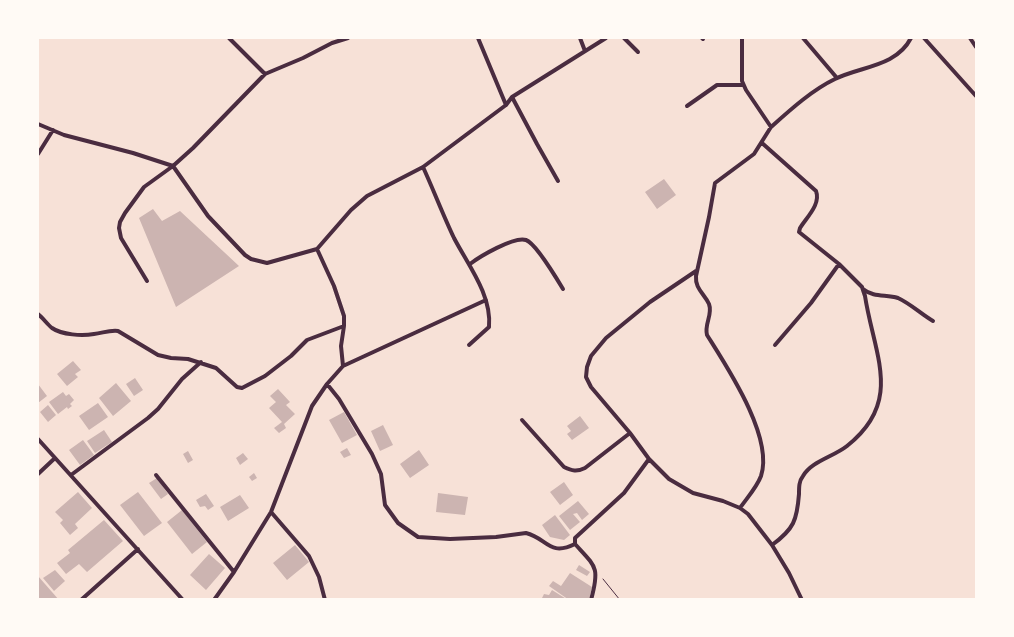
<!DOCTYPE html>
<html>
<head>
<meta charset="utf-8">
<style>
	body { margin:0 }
	#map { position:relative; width:1014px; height:637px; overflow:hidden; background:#f7e1d7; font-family:"Archivo Narrow",sans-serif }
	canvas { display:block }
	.frame { position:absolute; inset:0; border:39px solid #fffaf5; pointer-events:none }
</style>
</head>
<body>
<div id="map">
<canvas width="1014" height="637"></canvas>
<div class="frame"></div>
</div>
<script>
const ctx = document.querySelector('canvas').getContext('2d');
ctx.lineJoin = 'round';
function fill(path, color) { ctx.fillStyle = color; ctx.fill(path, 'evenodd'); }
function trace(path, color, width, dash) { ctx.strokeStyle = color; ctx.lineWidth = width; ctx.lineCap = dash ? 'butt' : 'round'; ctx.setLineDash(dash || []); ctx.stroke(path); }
const building = new Path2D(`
	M664,179L676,195L657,209L645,192Z
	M153,209L162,221L180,211L239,266L176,307L139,218Z
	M73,361L81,370L75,374L78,377L67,386L57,374Z
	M135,378L143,390L134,396L126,384Z
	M116,383L131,401L113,416L99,398Z
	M38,384L47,396L38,403Z
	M278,389L290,402L286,405L295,414L284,424L286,428L279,433L274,428L282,422L269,408L276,402L270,396Z
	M63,392L66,396L69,394L74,400L70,404L72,406L68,409L67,407L58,414L49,402Z
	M98,403L108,417L89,430L79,416Z
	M48,405L56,415L48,422L40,412Z
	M344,412L357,435L342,443L329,420Z
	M580,416L589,428L572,440L567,434L571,431L567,426Z
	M383,425L393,445L380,451L371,431Z
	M104,430L112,442L95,453L87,441Z
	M83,440L94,455L80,465L69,450Z
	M347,448L351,455L344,458L340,452Z
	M419,450L429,465L410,478L400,464Z
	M188,451L193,460L188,463L183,454Z
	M243,453L248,459L240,465L236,458Z
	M254,473L257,478L252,481L249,477Z
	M157,478L168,494L161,499L149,483Z
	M564,482L573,495L560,505L550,492Z
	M78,492L92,508L75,524L78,528L70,535L60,523L63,520L55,512Z
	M138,492L162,523L144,536L120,505Z
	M438,493L468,497L465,515L436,512Z
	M206,494L214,506L208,510L205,506L200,507L196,500Z
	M240,495L249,508L228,521L220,507Z
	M578,501L589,514L582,520L577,513L573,514L580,522L570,530L559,516Z
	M182,510L207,542L192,554L167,522Z
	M555,515L570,535L564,540L550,537L542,525Z
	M104,520L123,541L87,572L79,564L66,574L57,563L70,553L68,550Z
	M295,545L309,562L287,580L273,563Z
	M209,554L225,568L206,590L190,575Z
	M579,565L590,572L587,576L576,570Z
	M55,570L65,581L54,591L43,578Z
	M570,573L592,587L589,600H569L549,586L553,581L561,586Z
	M38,576L59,600H38Z
	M552,590L568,600H541L544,594L549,595Z`);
const path = new Path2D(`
	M603,579L620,600`);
const minor = new Path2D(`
	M229,38L265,74
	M580,38L585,51
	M624,38L638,52
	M702,38L703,39
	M742,38V81L746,90L771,127C790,110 812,90 835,79C861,66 896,67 911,38
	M803,38L837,78
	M924,38L976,96
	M970,38L976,47
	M512,97L537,144L558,181
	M506,105L512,97L606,38
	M687,106L717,85H743
	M38,124L64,135L133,153L173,166L208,216L245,255L251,259L267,263L317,249L351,210L367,196L423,167L506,105L478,38
	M762,143L816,191C821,204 807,217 800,228L799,232L839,264L811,303L775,345
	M38,154L53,130
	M423,167C434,191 443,215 454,238C468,265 492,295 489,327L469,345
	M317,249L334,286L344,316V326L341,346L343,366
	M470,264C479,257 514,236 526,240C535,243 557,279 563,289
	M696,271L650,302L606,338L591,356L587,367L586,377L591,387L630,433L649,459L669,479L693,493L723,501L740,508L748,514L772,545L789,573L802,600
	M147,281L121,238L119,228L120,222L125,213L144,187L173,166L193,148L265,74L303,58L332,43L348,38
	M863,289C874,298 886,294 898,298C911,304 921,314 933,321
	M38,314C43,318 47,324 52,328C62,335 82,336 94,334C103,333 109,330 118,331L158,355L171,358L188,359L216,368L237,387L242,388L265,376L291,356L307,340L344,326
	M327,384L339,399L372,454L381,474L385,505L398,523L418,537L450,539L496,537L526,533C547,538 549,557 575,544
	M522,420L564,467C572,471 577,472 585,468L630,433
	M38,439L183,600
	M38,474L55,458
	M71,475L148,418L158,409L182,379L201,362
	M156,475L234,572
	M740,508C747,498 757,487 761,476C774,437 727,367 707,335C704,324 713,315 709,304C704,293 695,289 696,276L709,217L715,183L754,154L771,127
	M271,512L309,556L319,577L325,600
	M772,545C794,529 797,520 799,494C799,487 799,481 803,476C812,461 833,457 847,446C904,401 874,355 865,296L862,287L839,264
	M81,600L138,549
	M214,600L234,572L271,512L312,406L327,384L343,366L486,300
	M591,600C600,567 596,567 575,544V538L624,493L649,459`);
fill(building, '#ccb4b1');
trace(path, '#4a2c40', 1);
trace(minor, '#4a2c40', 4);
</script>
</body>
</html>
